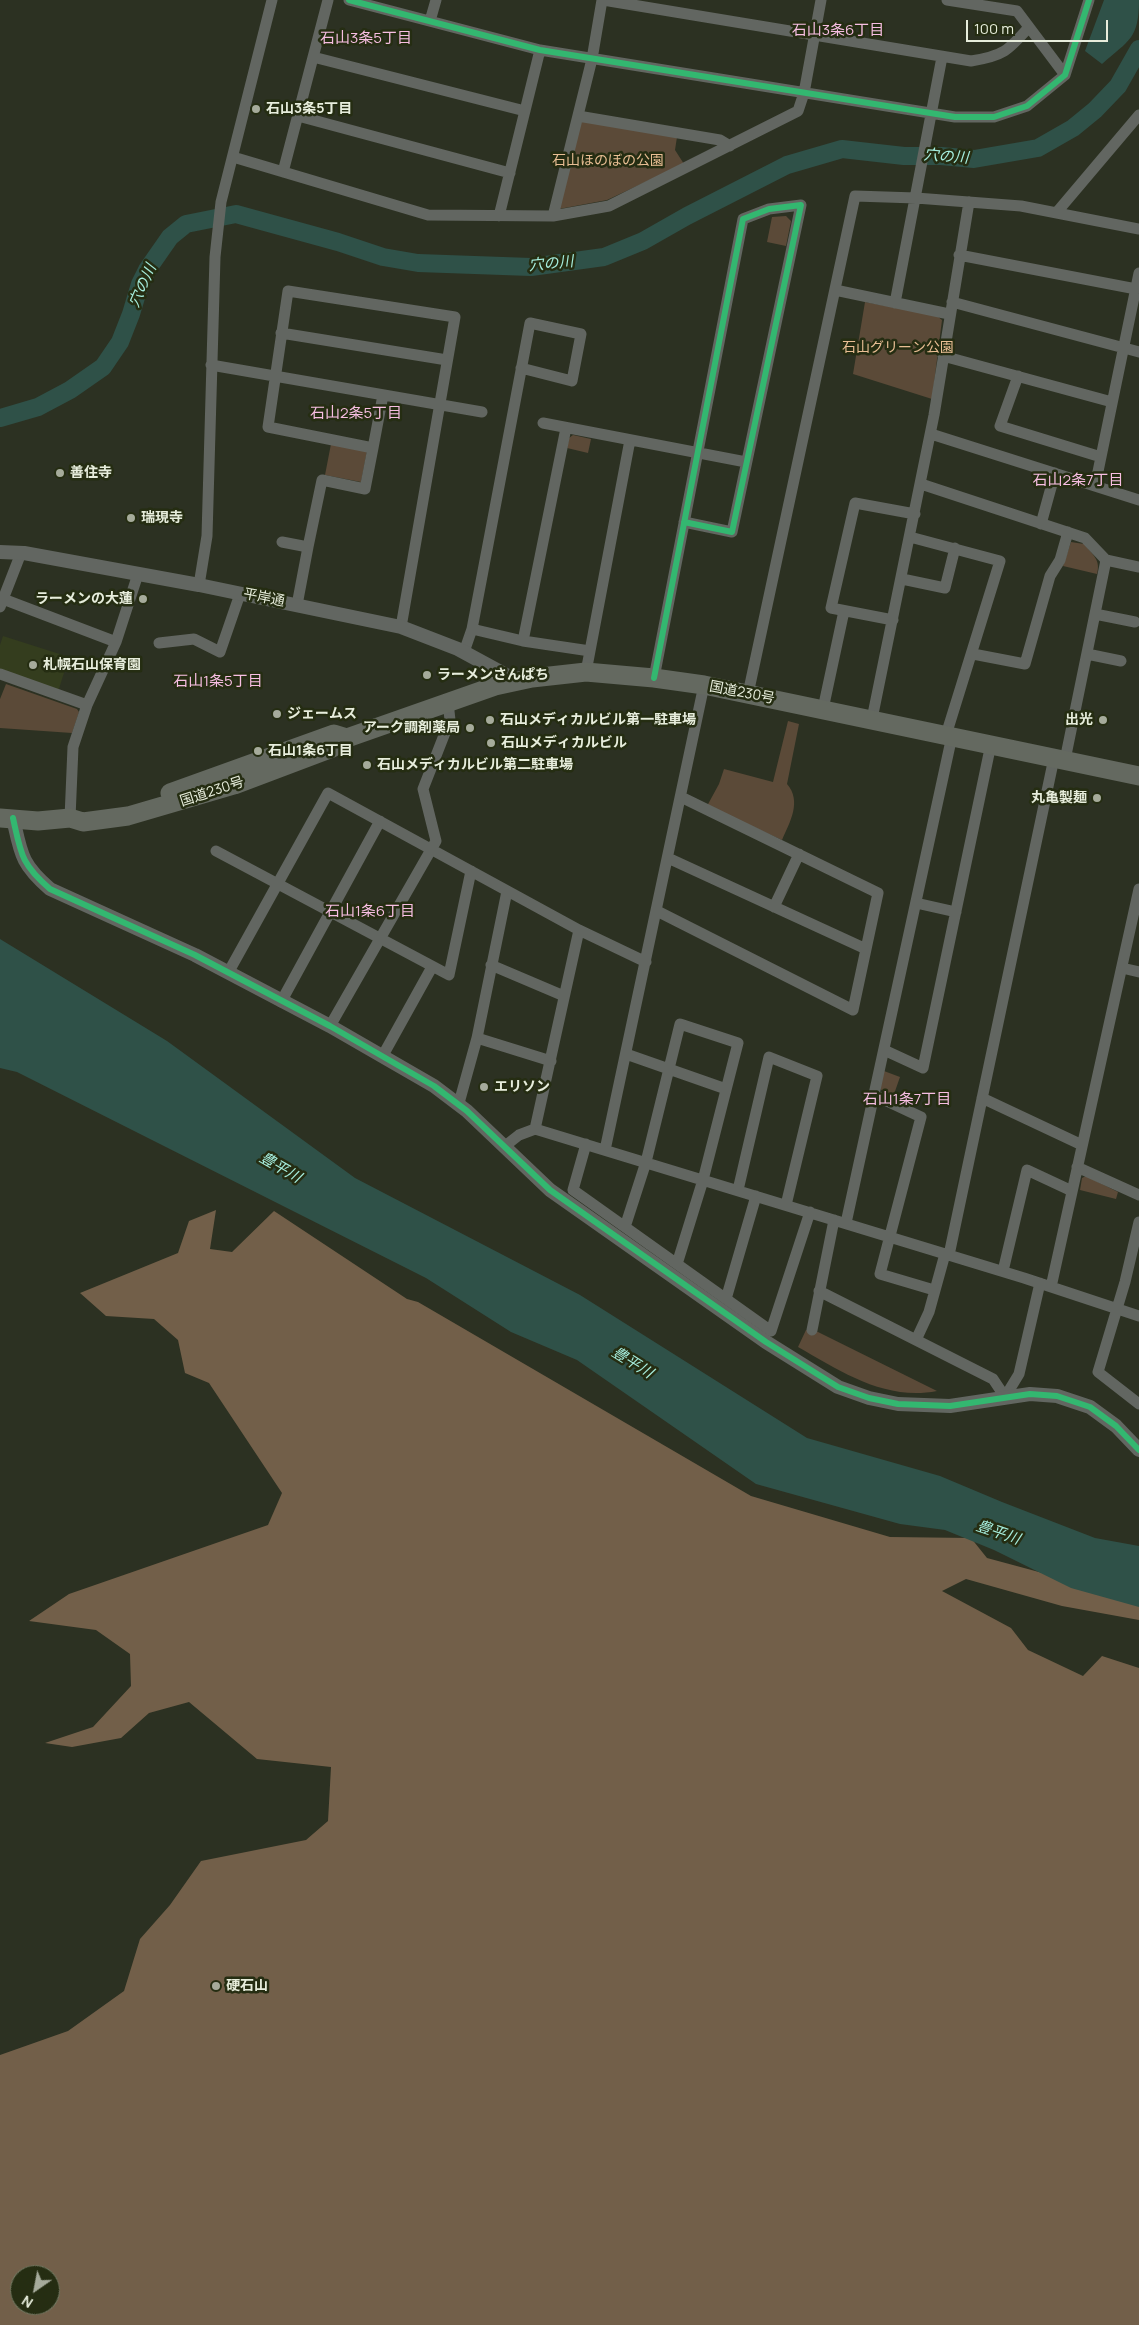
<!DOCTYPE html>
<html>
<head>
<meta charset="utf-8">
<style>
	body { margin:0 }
	#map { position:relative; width:1139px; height:2325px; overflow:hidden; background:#2c3122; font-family:Manrope,sans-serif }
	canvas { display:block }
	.north { position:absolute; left:10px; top:2265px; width:50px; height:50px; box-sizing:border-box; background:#252d12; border:1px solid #737a63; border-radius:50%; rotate:213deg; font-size:14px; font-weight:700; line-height:20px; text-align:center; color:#e7eddc }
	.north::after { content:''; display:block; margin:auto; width:18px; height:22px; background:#a6ab9b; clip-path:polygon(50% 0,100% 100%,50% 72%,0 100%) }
	.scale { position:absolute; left:966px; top:20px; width:142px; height:22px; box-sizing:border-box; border:2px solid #e7eddc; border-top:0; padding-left:6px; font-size:15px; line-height:18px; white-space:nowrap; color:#e7eddc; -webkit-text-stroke:4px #252d12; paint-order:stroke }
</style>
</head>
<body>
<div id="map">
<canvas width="1139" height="2325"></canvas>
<div class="north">N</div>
<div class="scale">100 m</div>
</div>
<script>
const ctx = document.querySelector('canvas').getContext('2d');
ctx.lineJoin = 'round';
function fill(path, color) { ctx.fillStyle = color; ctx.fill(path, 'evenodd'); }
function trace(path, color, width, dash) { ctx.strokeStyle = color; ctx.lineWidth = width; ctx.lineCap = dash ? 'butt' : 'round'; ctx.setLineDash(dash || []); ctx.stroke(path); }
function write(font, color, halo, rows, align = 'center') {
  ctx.font = font + ' Manrope,"Noto Sans JP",sans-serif'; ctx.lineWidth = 5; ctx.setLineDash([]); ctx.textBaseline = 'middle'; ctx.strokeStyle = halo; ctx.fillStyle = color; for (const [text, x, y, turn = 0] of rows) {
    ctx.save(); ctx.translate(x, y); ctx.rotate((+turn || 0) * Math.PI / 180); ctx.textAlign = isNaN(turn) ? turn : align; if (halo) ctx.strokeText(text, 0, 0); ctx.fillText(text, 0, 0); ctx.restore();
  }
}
const built = new Path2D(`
	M3,636L69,657L58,692L0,673V645Z`);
const green = new Path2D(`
	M584,121L677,137L675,150L684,164L607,200L559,209L580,123Z
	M786,216L791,221L786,246L767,242L772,217Z
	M865,302L936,315L942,320L932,399L853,374Z
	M573,435L591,439L588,453L567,448L569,438Z
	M331,444L367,451L361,482L325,475Z
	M1071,542L1084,544C1093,555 1101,560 1097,574L1063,566Z
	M6,684L77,709L79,712L72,733L0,728V699Z
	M788,721L799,724L787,784C802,801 790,822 782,840L707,806L719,784L724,769L773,782Z
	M884,1071L900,1077L893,1097L880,1089Z
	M1086,1176L1118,1192L1116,1199L1080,1190L1082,1178Z
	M806,1330L816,1331L937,1391C885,1401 842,1372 798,1347Z`);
const forest = new Path2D(`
	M216,1210L210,1249L232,1252L274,1211L407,1299L418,1302L751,1496L890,1537L971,1538L987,1558L1139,1599V1620L1062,1606L966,1579L942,1591L1011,1628L1028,1650L1083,1676L1102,1656L1139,1668V2325H0V2055L68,2031L124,1991L140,1939L170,1905L201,1861L306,1840L328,1821L331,1767L257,1759L189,1702L149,1713L121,1738L72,1747L45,1743L93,1727L131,1686L130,1654L96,1630L29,1621L69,1594L268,1525L282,1493L209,1383L185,1373L178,1340L154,1319L106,1316L80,1293L178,1253L189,1221ZM20,2275H50V2305H20Z`);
const water = new Path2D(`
	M1104,0H1139C1139,39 1129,40 1102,64L1085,51Z
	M0,939L167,1041L355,1178L580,1295L807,1438L940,1476L1002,1502L1095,1538L1139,1546V1607L1071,1588L994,1550L945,1530L900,1524L756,1484L577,1360L511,1332L426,1278L17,1072L0,1068Z`);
const river = new Path2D(`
	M0,418L38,407L70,390L103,367L120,342L131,314L140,284L147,270L170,237L186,224L236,214L338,242L383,257L418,263L531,267L604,257L643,241L687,216L787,165L842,149L904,156H941L974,159L1038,148L1073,128L1095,110L1118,86L1139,49`);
const minor = new Path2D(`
	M349,0L540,50L955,117H994L1027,106L1065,75L1089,0
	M603,0L971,61C1003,56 1008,51 1029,27
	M947,0L1017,11L1065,75
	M430,21L436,0
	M313,57L525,111
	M298,116L510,173
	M578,116L720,140L730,146
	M233,157L428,215L553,216L609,206L798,111L804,93L821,0
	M283,172L328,0
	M1057,212L1139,115
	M499,216L540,50
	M553,216L592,59L602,0
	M959,255L1136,289
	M835,290L949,314
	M952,302L1139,352
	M895,303L942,57
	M281,333L447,360
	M943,356L1112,402
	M211,365L482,412
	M1018,376L1000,426L1101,457
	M383,395L373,448L268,427L288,291L455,317L401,627
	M543,423L746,462
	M931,434L1139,500
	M921,484L1085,538L1106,560L1139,567
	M1095,486L1139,273
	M1041,524L1055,473
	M910,537L1000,561L946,735
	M282,542L308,547L297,605
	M308,547L322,480L365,489L373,448
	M902,579L945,588L955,548
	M199,585L207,536L215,257L221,202L272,0
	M3,599L116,642L87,705L73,747L70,818
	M0,607L21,553
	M1095,614L1135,622
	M893,620L831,608L855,503L915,514
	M472,629L530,323L581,334L572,381L521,368
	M523,641L566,428
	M116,642L138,574
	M159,643L194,639L220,652L240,594
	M464,652L472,629L523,641L590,651
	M973,654L1025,664L1050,576L1060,560L1068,532
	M1087,654L1121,661
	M586,672L630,440
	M0,674L87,705
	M654,678L743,219L769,209L801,205L732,532L684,522
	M748,694L855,196L916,198L1021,206L1139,229
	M823,709L844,611
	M872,719L934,415L969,202
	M1065,760L1106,560
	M216,851L449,975L471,871
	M668,858L866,949
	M916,903L956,912
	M774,907L799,854
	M657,911L853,1010L878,893L681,797
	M491,965L564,996
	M1122,968L1139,972
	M228,973L328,793L579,930L646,962
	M281,1002L380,821
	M330,1026L436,841L423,789L450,720L448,702
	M477,1038L551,1061
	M884,1050L923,1068L991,744
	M626,1054L726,1089
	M382,1057L432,967
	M874,1095L921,1117L880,1274L934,1290
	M982,1098L1082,1145
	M459,1103L477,1038L507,891
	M535,1129L579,930
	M586,1144L573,1190L771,1331L810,1212
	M505,1146L519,1135L535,1129L1024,1278L1139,1316
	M605,1150L704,685
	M1077,1167L1139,1195
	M738,1190L769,1057L817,1076L786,1205
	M1139,1222L1125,1282L1098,1372L1139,1404
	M846,1223L952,736
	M625,1227L646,1162L680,1024L738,1043L703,1180L677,1264
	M949,1255L1054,758
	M1003,1271L1027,1170L1072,1191
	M1051,1287L1139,889
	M819,1291L993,1379L1005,1397L1019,1374L1040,1283
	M726,1299L756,1196
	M812,1330L834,1220
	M916,1340L929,1312L945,1254`);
const tertiary = new Path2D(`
	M0,552L24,553L199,585L401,627L458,649L517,681
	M13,818C21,854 21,864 50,889L195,955L330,1026L434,1086L467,1111L550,1190L766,1342L838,1387L869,1398L898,1404L950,1406L1030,1394L1057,1396L1090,1407L1116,1426L1139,1450`);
const trunk = new Path2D(`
	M170,793L334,734L347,738
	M0,818L38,821L70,818L83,822L128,816L234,785L332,748L347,738L495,686L532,678L586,672L654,678L704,685L1139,776`);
const cycleway = new Path2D(`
	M349,0L540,50L955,117H994L1027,106L1065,75L1089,0
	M654,678L743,219L769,209L801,205L732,532L684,522
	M13,818C21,854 21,864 50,889L195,955L330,1026L434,1086L467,1111L550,1190L766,1342L838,1387L869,1398L898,1404L950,1406L1030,1394L1057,1396L1090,1407L1116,1426L1139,1450`);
const markers = [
	[256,109,5,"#a6ab9b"],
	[60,473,5,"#a6ab9b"],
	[131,518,5,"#a6ab9b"],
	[143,599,5,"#a6ab9b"],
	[33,665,5,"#a6ab9b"],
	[427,675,5,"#a6ab9b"],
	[277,714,5,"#a6ab9b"],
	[490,720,5,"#a6ab9b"],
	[1103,720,5,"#a6ab9b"],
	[470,728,5,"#a6ab9b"],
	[491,743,5,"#a6ab9b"],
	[258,751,5,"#a6ab9b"],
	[367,765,5,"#a6ab9b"],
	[1097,798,5,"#a6ab9b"],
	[484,1087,5,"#a6ab9b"],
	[216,1986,5,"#a6ab9b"]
];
const poiNames = [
	["石山3条5丁目",266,109],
	["善住寺",70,473],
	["瑞現寺",141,518],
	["ラーメンの大蓮",133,599,"right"],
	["札幌石山保育園",43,665],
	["ラーメンさんぱち",437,675],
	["ジェームス",287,714],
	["石山メディカルビル第一駐車場",500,720],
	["出光",1093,720,"right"],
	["アーク調剤薬局",460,728,"right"],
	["石山メディカルビル",501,743],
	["石山1条6丁目",268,751],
	["石山メディカルビル第二駐車場",377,765],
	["丸亀製麺",1087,798,"right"],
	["エリソン",494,1087],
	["硬石山",226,1986]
];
const parkNames = [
	["石山ほのぼの公園",608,161],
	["石山グリーン公園",898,348]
];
const streetNames = [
	["平岸通",264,598,11],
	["国道230号",742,693,11],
	["国道230号",212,792,-18]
];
const neighbourhoodNames = [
	["石山3条6丁目",838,31],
	["石山3条5丁目",366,39],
	["石山2条5丁目",356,414],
	["石山2条7丁目",1078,481],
	["石山1条5丁目",218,682],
	["石山1条6丁目",370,912],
	["石山1条7丁目",907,1100]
];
const waterNames = [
	["穴の川",946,157,4],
	["穴の川",551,264,-6],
	["穴の川",143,286,-66],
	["豊平川",280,1168,30],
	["豊平川",632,1363,32],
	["豊平川",998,1533,19]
];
fill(built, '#343d1e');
fill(green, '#5b4a38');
fill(forest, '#725f49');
fill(water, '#2f5148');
trace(river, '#2f5148', 18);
trace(minor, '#626661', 11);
trace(tertiary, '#626661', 14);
trace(trunk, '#646960', 19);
trace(cycleway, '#33b770', 6);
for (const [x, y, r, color] of markers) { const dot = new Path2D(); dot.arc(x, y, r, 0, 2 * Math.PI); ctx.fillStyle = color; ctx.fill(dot); trace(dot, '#252d12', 2); }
write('bold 14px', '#e7eddc', '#252d12', poiNames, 'left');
write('14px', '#e9be94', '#252d12', parkNames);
write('14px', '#e7eddc', '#252d12', streetNames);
write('15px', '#f7bee2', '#252d12', neighbourhoodNames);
write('italic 15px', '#a6eede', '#252d12', waterNames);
</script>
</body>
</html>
